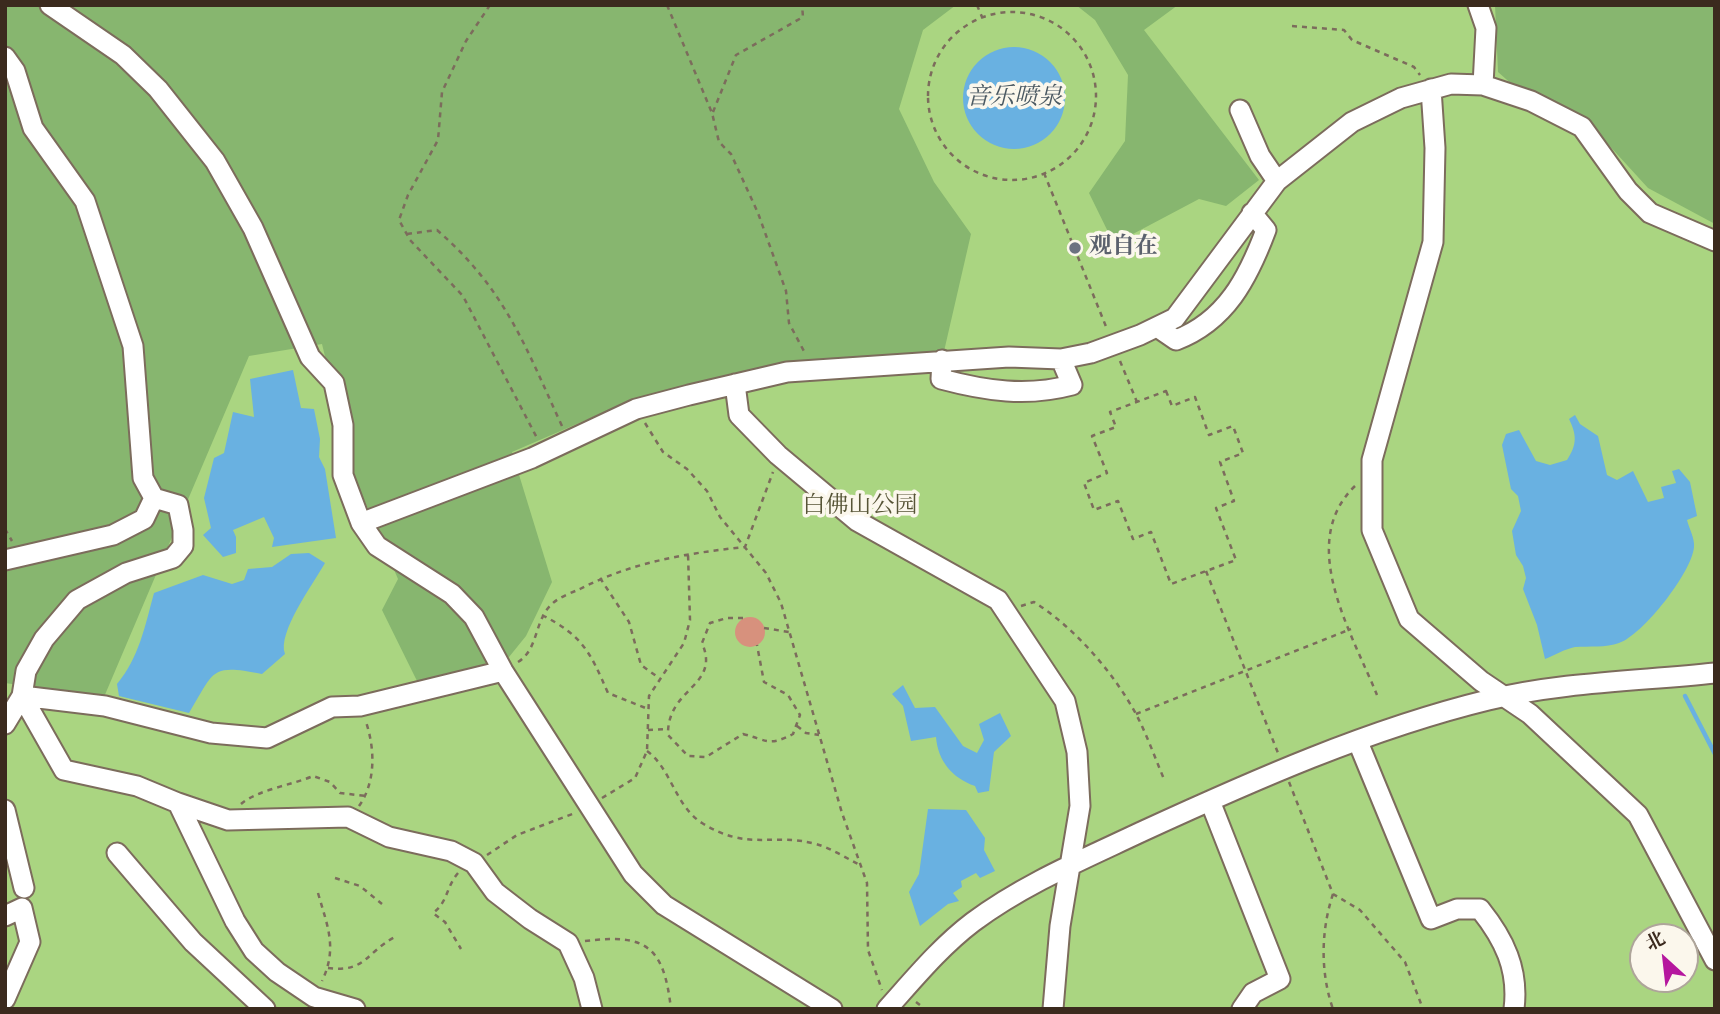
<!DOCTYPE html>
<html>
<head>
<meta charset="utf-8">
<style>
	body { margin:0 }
	#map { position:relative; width:1720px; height:1014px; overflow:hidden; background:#f4e7ce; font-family:Cardo,"Noto Serif SC",serif }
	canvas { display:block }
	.frame { position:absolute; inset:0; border:7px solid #3b2a1e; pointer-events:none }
	.north { position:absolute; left:1629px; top:923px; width:70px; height:70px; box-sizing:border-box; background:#fbf7ec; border:2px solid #aea59a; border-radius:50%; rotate:333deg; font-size:19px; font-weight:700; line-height:28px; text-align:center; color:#3b2a1e }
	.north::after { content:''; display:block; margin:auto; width:24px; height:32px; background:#b5179e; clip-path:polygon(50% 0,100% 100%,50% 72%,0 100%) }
</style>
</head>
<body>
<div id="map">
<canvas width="1720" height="1014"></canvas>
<div class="frame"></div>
<div class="north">北</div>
</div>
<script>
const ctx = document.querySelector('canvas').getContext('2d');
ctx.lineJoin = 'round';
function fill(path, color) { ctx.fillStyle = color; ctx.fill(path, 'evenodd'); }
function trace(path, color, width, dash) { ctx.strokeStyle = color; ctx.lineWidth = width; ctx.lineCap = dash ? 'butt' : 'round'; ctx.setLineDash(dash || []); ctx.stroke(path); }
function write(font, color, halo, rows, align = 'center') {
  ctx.font = font + ' Cardo,"Noto Serif SC",serif'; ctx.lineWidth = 7; ctx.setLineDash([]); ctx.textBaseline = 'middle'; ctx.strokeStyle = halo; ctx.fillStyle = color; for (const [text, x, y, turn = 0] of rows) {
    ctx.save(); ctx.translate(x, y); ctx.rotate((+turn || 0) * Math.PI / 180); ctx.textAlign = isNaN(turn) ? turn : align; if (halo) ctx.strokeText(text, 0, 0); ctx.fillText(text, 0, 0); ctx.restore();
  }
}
const green = new Path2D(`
	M5,5H1715V1009H5ZM1643,937H1685V979H1643Z`);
const forest = new Path2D(`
	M5,5H956L923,30L899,109L934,182L971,234L942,360L787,372L616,407L512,452L552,582L526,636L509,657L418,683L382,610L398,579L354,476L322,344L249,356L104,697L5,683Z
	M1076,5H1178L1144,30L1259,180L1226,206L1199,199L1114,244L1089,193L1125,141L1128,75L1095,20Z
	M1495,5H1715V224L1648,188L1585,119L1531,101L1498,72Z`);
const water = new Path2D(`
	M963 98a51 51 0 1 1 102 0a51 51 0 1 1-102 0Z
	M293,370L301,408L314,409L320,439L319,457L325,469L336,538L272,547L274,538L264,517L233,530L236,537V553L223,557L203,535L211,528L204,498L214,458L224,453L233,412L254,417L250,379Z
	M1575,415L1580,424L1598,436L1607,475L1617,480L1633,471L1648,502L1664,498L1661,487L1676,483L1672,471L1679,469L1690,482L1697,516L1687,520C1689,528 1695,539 1694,547C1692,572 1643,635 1619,643C1606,648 1589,646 1575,647C1565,649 1555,655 1545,659L1537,625L1523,589L1526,578L1523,566L1516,555L1512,531L1521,511L1518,496L1511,489L1502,445L1506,434L1519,430L1536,461L1550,465L1567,460C1577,445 1577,435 1569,419Z
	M309,553L325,563C313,584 277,633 285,654L262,674C210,664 215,670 189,713L119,696L117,684C139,658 145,626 154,593L203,575L232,584L244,580L248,569L272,567L291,554Z
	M903,685L915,708L935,707L963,746L977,753L984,740L979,724L1000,713L1011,736L994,752L989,791L978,793L975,786C952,778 938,761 936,737L911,741L903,706L892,694Z
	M928,809L966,810L985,838L984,850L995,871L980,878L976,873L961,881L962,887L953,893L959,901L948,904L920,926L909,892L919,874Z`);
const stream = new Path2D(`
	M1685,696L1715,754`);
const building = new Path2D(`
	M735 632a15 15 0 1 1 30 0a15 15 0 1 1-30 0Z`);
const path = new Path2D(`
	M490,5L466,41L442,92L438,140L408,195L399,220L410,240L463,296L537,438
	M667,5L712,113L719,142L731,154L758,213L786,291L789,323L806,355
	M977,5L982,17
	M928 96a84 84 0 1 1 168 0a84 84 0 1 1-168 0Z
	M1292,26L1344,30L1352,40L1414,67L1420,75
	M713,112L736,55L803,17L802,5
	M1044,173L1107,329
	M407,234L437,230C506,290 525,346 562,426
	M1120,361L1137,402
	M1166,391L1172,406L1195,397L1209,435L1233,426L1243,453L1220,462L1234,501L1216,508L1236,560L1171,584L1151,532L1133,539L1118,501L1094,510L1084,483L1107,473L1092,436L1116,427L1110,412Z
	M645,423L663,452L687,469L707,491L720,517L766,573L781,603L842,813L867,883L868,950L882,990
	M1355,486C1296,543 1352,633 1377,695
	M5,529L12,541
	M1206,571L1278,753
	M600,578L629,622L641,665L659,678
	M1021,606L1034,602C1075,628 1113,672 1136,714C1147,735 1155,758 1164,779
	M542,615C583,636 590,652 608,693L648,709
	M743,618H727L710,623L702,643C721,687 667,687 668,735L688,756L706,757L743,734C767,740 768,747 793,734L800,715L788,695L764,682L757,645
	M764,628L789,632
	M518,662C539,649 534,620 552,604C559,597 571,593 580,589C632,562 688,553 745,547L773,472
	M1136,714L1351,629
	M797,726L806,733L819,735
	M648,730L668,729
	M647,751C671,768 675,806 702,823C749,852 771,832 816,844C831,848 846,858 860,865
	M1289,782L1333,894L1360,910L1405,962L1423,1009
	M602,798L635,778L647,751L649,696L684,643L690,620L688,553
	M241,804C257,790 292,785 313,776L330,782L340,793L366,796
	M359,806C376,782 375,749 366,722
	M487,855L517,835L575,813
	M458,873C446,887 448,902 433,913L445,922L461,949
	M335,878L360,886L382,904
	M318,893C327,925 338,948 322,981
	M1333,894C1321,930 1320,972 1333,1009
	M585,941C648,933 664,948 671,1009
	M328,968C366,973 366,952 395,937
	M916,1002L925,1009`);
const minor = new Path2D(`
	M50,5L123,55L158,89L215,161L253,228L310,357L334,383L343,425V475L361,523L377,546L452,594L474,617L503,671L633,874L664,905L832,1009
	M1478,5L1486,28L1483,85
	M5,57L15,71L33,128L85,201L133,346L143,478L154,498L144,519L113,535L5,560
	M1431,89L1435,148L1433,242L1372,460V530L1409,619L1481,681L1530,714L1638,815L1715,960
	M1240,110L1260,156L1277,181
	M1157,327L1176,340C1226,321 1248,278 1266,230L1252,213
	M942,360L941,379C986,391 1027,397 1072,385L1061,359
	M735,384L739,415L778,455L857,521L998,600L1065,701L1077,752L1080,806L1060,926L1053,1009
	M361,523L532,458L636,409L689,395L787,372L1009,357L1061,359L1091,353L1140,335L1175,318L1277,181L1352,122L1401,98L1451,84L1483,85L1531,101L1582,127L1628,191L1650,213L1715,241
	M22,696L105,706L211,733L267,738L332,707L360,706L503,671
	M22,696L64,770L137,786L178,803L235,921L254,951L277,972L314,997L355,1009
	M5,724L22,696L26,671L44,639L77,600L126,573L173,558L183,546V530L178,505L154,498
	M1358,742L1431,919L1457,909H1480C1504,939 1519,969 1514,1009
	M1210,801L1280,979L1253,993L1242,1009
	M178,803L228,820L348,817L389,837L451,851L474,863L495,892L530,919L568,943L584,978L592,1009
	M5,810L24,888
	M117,853L193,942L265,1009
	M5,916L22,908L30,942L5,999
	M887,1009C914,979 940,947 973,922C1024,884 1084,859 1141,832C1252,781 1369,729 1488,700C1561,682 1640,681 1715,673`);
const markers = [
	[1075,248,7,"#6b7280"]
];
const worshipNames = [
	["观自在",1089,248]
];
const parkNames = [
	["白佛山公园",860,507]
];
const waterNames = [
	["音乐喷泉",1014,98]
];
fill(green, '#aad581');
fill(forest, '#87b66f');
fill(water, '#69b1e1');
trace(stream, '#69b1e1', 4.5);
fill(building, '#d7917d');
trace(minor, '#7c6c5c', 23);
trace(path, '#7c6c5c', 2.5, [5, 5]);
trace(minor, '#fff', 19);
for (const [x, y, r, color] of markers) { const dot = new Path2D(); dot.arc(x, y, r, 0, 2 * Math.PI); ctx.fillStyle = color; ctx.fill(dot); trace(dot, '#fbf7ec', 2.5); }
write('bold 23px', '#5b616d', '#fbf7ec', worshipNames, 'left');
write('23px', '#575537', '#fbf7ec', parkNames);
write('italic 24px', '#4b5962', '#fbf7ec', waterNames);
</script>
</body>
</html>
